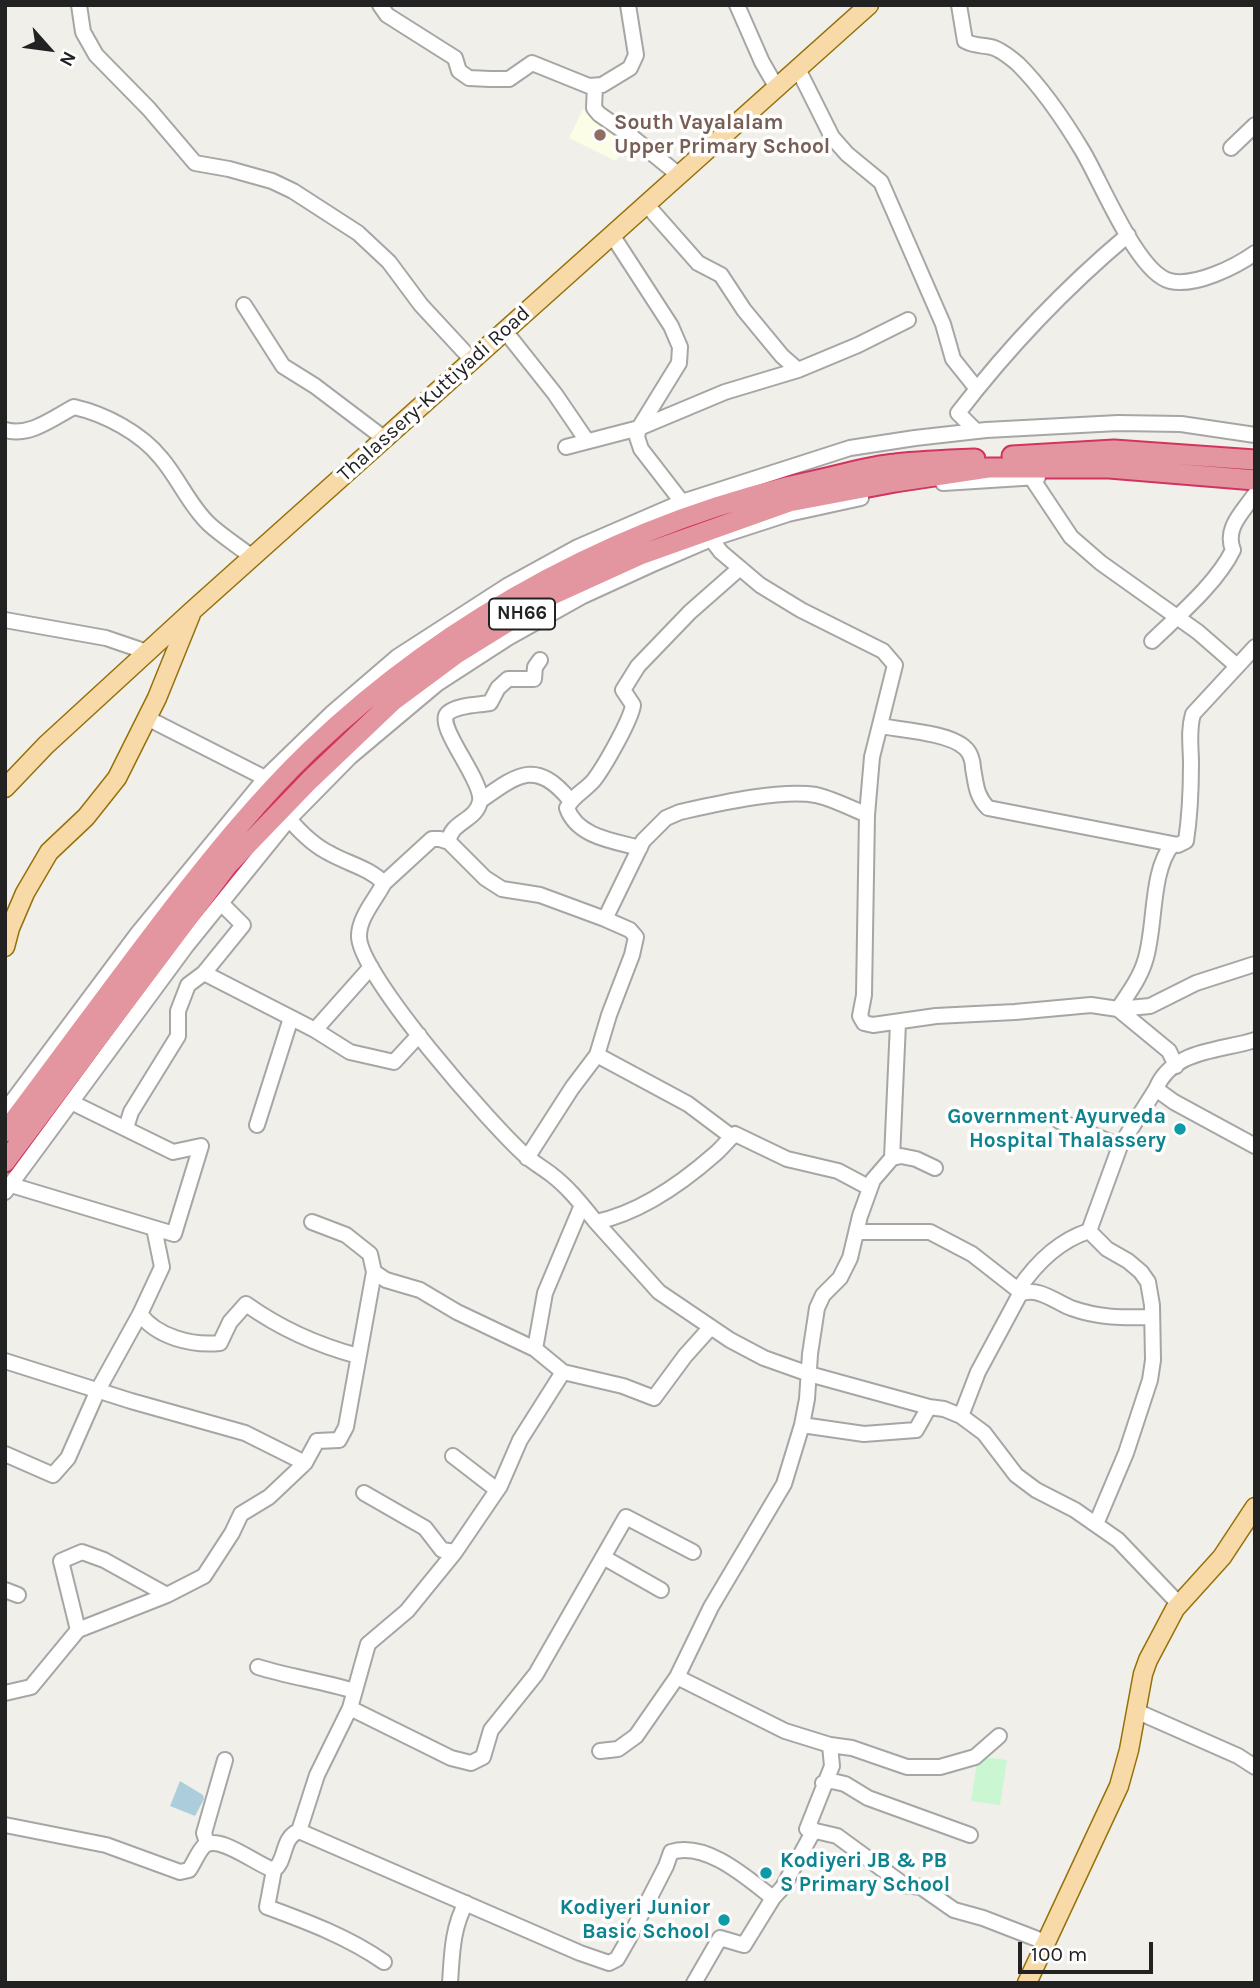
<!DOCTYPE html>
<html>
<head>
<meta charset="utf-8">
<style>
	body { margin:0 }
	#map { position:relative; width:1260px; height:1988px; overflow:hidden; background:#f1efe9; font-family:Karla,sans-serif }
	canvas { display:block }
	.frame { position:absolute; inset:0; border:7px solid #222; pointer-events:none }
	.north { position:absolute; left:14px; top:14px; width:70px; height:70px; -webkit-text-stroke:5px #fff; paint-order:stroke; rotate:118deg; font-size:19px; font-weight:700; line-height:28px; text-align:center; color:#222 }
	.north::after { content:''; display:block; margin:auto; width:24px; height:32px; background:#222; clip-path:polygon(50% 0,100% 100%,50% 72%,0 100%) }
	.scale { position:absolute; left:1018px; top:1942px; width:135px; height:32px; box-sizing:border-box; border:4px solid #222; border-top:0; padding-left:9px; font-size:21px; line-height:24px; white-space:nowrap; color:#222; -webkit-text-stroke:5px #fff; paint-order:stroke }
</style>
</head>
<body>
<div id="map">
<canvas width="1260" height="1988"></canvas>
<div class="frame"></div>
<div class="north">N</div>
<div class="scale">100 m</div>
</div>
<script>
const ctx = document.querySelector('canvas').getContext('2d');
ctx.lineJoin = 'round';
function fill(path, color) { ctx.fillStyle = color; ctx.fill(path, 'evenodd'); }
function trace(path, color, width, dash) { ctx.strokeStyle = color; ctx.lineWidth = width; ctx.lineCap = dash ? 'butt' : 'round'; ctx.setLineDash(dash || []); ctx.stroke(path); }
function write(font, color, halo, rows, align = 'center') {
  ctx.font = font + ' Karla,sans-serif'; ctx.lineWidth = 7; ctx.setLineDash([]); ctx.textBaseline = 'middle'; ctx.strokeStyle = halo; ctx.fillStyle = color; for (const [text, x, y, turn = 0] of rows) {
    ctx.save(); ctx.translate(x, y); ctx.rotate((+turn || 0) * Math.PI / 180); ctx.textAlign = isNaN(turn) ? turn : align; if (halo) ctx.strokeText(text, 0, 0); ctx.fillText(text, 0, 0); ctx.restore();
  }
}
const education = new Path2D(`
	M583,109L631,132L616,161L569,138Z`);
const park = new Path2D(`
	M978,1756L1007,1760L1000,1805L971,1801Z`);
const water = new Path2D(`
	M180,1781L203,1795L204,1799L195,1816L170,1806Z`);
const minor = new Path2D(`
	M79,5L83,32L96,55L149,109L195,163L229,169L272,181L293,191L358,233L389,262L421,305L472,360
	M380,5L387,15L455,58L459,71L469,78L490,79H509L532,63L589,86L602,85L630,68L636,55L628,5
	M737,5L762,62L777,88
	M959,5L965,41C974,46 982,45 991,47C1000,49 1011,58 1018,64C1043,89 1064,120 1082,150C1100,179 1137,273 1170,281C1195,287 1235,267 1255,253
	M798,69L832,137L847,154L881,182L943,324L953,359L977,389
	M595,86L594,108L599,114L632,137L679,175
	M1231,148L1255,125
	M646,204L698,263L721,275L744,310L782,356L798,370
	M612,235L671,326L680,347L679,363L639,428L637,437L641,449L682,502
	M244,305L283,366L315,386L385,439
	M505,331L555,394L587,441
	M5,430C30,437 53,418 74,407C105,414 141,433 161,458C179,479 189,505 209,524C222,536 238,546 252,557
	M976,431L958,413C1008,348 1065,288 1128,235
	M566,447L639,428L725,392L798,370L858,345L908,320
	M1031,477L1071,537L1101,563L1198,632L1237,666
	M943,483L1038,477
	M711,539L721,552L760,585L801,610L883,651L895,665L872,757L867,815L864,995L860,1016L864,1023L873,1025L936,1016L1015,1012L1091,1005L1118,1009L1150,1006L1196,983L1255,964
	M5,620L106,638L147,652
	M1152,641C1179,615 1217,583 1233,550C1224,528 1243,512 1255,494
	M540,660L535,667L534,679H508L498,688L490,703C478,705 457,705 448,713C434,725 484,781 480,801C477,821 449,822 449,842L485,878L502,889L540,895L605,919L643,841L666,818L680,812C716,804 780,789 816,795C833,799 851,808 867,815
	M147,718L265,778
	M880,726C902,730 950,733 965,748C970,752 973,761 973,768C976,784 976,796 988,808L1178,845L1186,841C1190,815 1191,790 1191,763C1191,747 1188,731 1193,714L1255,647
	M480,801C518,774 536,759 570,800
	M289,819C301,833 314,846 331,854C349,864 369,868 384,883C376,899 359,917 359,936C358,974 493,1127 526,1156C534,1163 543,1168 552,1175C569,1188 582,1205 596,1222C639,1213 682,1183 715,1154C722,1148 728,1140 735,1134L787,1159L838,1171L870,1188
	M640,848C614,841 577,837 567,808C572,796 586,790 594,780C604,767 631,720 633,705L623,690L638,666L690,612L740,568
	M384,883L432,839H440L449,842
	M204,973L315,1030L371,967
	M1118,1009C1128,994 1140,978 1145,961C1156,928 1150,872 1172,845
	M1118,1009L1169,1051L1176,1066
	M315,1030L350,1052L394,1062L419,1035
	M1255,1040C1221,1051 1172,1049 1156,1089L1174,1102L1255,1146
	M597,1055L688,1104L732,1137
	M71,1102L173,1152L201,1146L174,1234L154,1228
	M5,1111L138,933L268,775L333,712L397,657L507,586L578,547L682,502L850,448L915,438L986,430L1118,423L1181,424L1255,435
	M1059,1121L1120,1146
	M257,1125L291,1018
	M126,1128L131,1112L178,1036V1011L188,985L204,973L243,925L221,903
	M527,1158L572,1088L597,1055L609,1015L632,955L636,937L630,930L605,919
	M892,1158L898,1023
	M935,1168L916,1159L901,1156L892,1158L873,1180L860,1216L850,1258L840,1278L823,1295L817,1308L810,1354L807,1399L802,1425L864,1434L916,1430L929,1407L944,1409L961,1416L984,1433L1016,1475L1036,1490L1075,1510L1118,1540L1179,1604
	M5,1192L187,945L289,819L350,757L437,684L508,638L583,596L653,564L711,539L788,514L861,498
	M312,1222L346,1235L370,1254L374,1272L386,1280L420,1290L457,1312L535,1349
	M596,1222L659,1292L730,1340L764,1358L809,1374L929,1407
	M1089,1231L1107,1249L1128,1261L1141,1272L1148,1282L1152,1305L1153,1360L1150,1380L1126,1453L1096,1524
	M858,1232H930L972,1254L1018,1290L1020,1294
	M1018,1290C1036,1263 1058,1241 1089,1231L1120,1146L1156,1089
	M140,1314C157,1337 192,1346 220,1343L230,1322L246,1304C281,1329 317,1345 358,1356
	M5,1361L131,1401L245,1433L305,1463L317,1441L339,1440L346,1427L374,1272
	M563,1372L623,1386L654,1398L685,1356L711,1327
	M961,1416L978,1372L1020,1294C1037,1286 1056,1302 1071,1308C1099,1318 1123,1318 1152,1317
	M5,1454L53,1475L68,1458L98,1390L140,1314L162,1267L154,1228L11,1185
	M453,1456L497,1490
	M364,1493L425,1528L442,1550L455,1552
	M603,1557L661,1590
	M5,1590L18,1595
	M167,1595L78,1630L61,1561L82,1552L104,1560L167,1595L204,1576L232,1533L241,1514L269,1497L305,1463
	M258,1667C290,1677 322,1681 354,1691
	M677,1677L785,1731L830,1745L832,1766L807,1829L837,1836L904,1885L921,1887L954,1910L983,1918L1045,1942
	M5,1693L31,1687L78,1630
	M350,1708L451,1758L471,1763L483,1757L491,1730L536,1674L626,1517L693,1552
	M1136,1711L1238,1756L1255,1767
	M830,1745L852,1748L907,1767H940L975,1757L999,1736
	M600,1751L618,1749L636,1736L677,1677L711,1607L784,1484L802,1425
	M823,1783L832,1781L845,1784L868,1798L970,1835
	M5,1825L106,1845L180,1872L189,1870C194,1863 198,1852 204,1846C219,1833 258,1866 274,1870C287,1860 281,1838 299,1831L580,1953L609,1963L617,1959L629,1938L666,1866L671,1852C706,1841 746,1877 773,1898
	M299,1831L317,1775L350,1708L368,1644L407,1611L455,1552L500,1486L520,1440L563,1372L535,1349L545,1293L582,1205
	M207,1843L204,1833L225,1760
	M274,1870L267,1907C308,1922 348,1937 384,1962
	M450,1983C452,1955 452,1928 466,1903
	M694,1983L720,1938L744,1945L773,1898L783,1887L814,1830`);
const major = new Path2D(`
	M5,788L46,745L192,611L869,5
	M5,947L10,928L25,893L49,852L86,817L117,778L157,698L191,614
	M1027,1983L1119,1786L1129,1750L1143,1674L1148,1660L1175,1609L1222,1557L1255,1507`);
const highway = new Path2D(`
	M1012,456L1114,450L1255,460
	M5,1132C61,1058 115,983 172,909C215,854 259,799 310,750C450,616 632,518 822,479C846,474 870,466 895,464C921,461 948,460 975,459
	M5,1162L227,866L310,780L393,701L455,655L552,595L640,555L789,502L895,482L988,468H1109L1255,480`);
const markers = [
	[600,135,7,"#8d6e63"],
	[1180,1129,7,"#0f9aa8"],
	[766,1873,7,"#0f9aa8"],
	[724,1920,7,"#0f9aa8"]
];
const shields = [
	[522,614,66]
];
const shieldNames = [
	["NH66",522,614]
];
const educationNames = [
	["South Vayalalam",614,123],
	["Upper Primary School",614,147]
];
const streetNames = [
	["Thalassery-Kuttiyadi Road",434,394,-42]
];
const cultureNames = [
	["Government Ayurveda",1166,1117],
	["Hospital Thalassery",1166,1141],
	["Kodiyeri JB & PB",780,1861,"left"],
	["S Primary School",780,1885,"left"],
	["Kodiyeri Junior",710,1908],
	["Basic School",710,1932]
];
fill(education, '#fcfde6');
fill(park, '#caf7d1');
fill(water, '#accedc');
trace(minor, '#a6a6a6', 18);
trace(major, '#967109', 21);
trace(highway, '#d2335f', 23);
trace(minor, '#fff', 14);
trace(major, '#f7daa8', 18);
trace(highway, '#e396a0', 19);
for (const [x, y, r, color] of markers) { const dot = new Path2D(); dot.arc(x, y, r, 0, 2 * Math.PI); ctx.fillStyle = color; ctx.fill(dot); trace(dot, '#fff', 2.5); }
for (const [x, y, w] of shields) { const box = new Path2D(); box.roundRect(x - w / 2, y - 15.5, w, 31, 5); ctx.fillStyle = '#fff'; ctx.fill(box); trace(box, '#222', 2); }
write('bold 19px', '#222', null, shieldNames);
write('bold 21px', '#785e54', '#fff', educationNames, 'left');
write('21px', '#222', '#fff', streetNames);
write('bold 21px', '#0d838f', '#fff', cultureNames, 'right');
</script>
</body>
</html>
